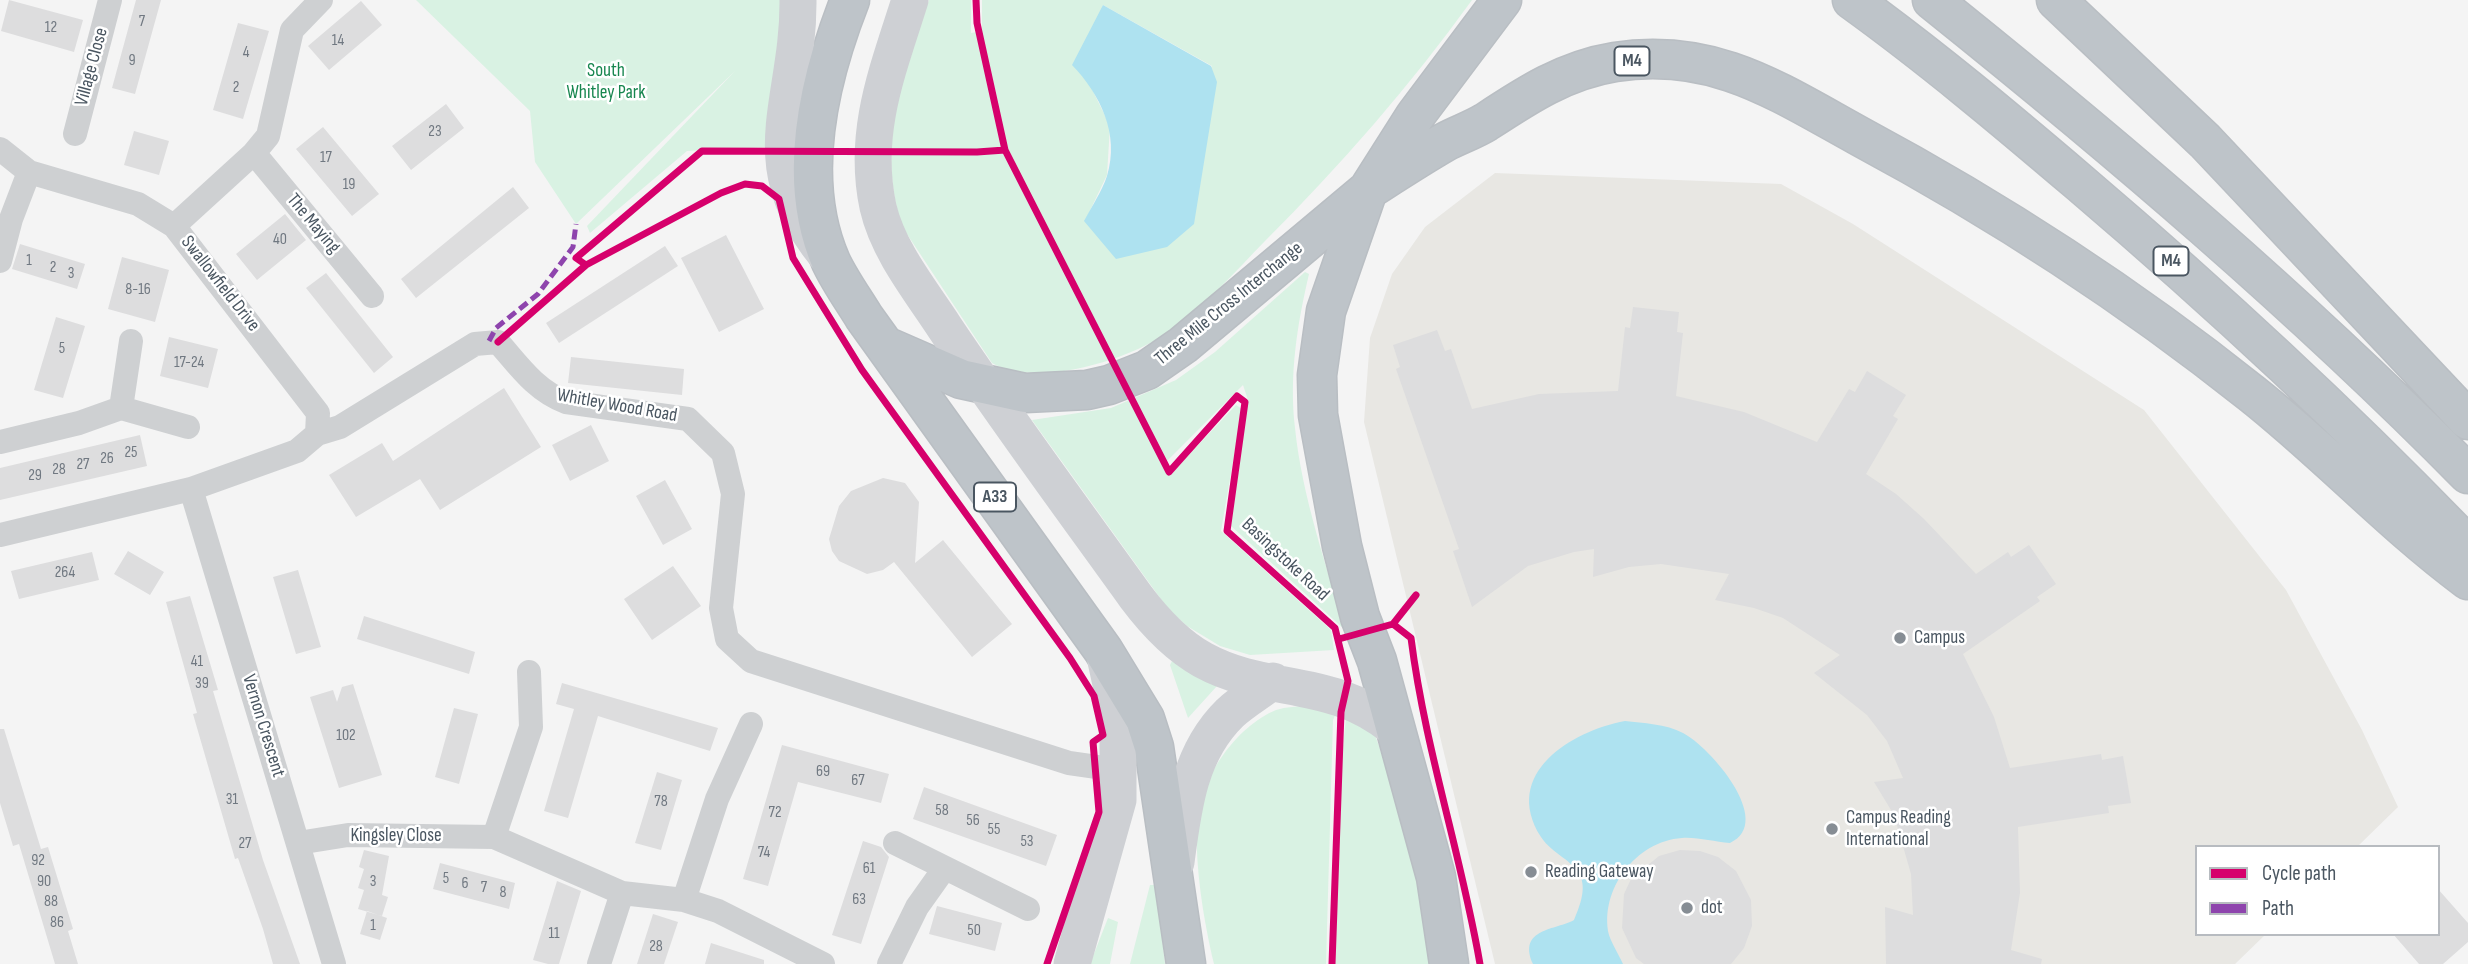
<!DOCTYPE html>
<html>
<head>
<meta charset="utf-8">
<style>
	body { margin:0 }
	#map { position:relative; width:2468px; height:964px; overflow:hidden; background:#f4f4f4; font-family:"Sofia Sans Condensed",sans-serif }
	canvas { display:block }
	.legend { position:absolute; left:2195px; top:845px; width:245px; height:91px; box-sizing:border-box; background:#fff; border:2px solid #b7bbc0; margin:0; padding:9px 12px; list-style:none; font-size:21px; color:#4a5661 }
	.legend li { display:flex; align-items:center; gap:14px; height:35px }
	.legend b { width:35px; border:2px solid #b7bbc0 }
</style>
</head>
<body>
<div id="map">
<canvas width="2468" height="964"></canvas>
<ul class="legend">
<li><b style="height:9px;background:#d6006c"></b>Cycle path</li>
<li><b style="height:9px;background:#8e44ad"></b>Path</li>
</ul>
</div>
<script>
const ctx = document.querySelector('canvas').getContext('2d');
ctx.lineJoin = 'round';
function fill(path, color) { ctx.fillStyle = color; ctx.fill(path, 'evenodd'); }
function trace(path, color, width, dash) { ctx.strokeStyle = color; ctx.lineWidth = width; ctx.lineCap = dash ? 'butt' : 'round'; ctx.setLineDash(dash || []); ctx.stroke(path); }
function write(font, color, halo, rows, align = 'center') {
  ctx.font = font + ' "Sofia Sans Condensed",sans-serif'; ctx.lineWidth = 5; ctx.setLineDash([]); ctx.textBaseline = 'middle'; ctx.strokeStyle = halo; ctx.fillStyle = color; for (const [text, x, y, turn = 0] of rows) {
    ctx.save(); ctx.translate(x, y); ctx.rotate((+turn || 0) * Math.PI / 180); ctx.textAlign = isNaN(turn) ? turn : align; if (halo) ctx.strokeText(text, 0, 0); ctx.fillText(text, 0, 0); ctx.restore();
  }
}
const commercial = new Path2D(`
	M1495,173L1781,184L1853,224L2144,410L2286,590L2362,730L2398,807L2357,847H2197V934H2266L2235,964H1495L1364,422L1370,338L1392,274L1425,227Z`);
const green = new Path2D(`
	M416,0H793L772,147L687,151L590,233L587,226L735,71L576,224L535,162L530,111Z
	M929,0H971V33L982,31V0H1472C1410,86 1340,166 1265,241C1236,271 1206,304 1173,329C1133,359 1038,389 992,363L903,228C876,151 901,73 929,0ZM1103,5L1212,66L1085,221L1107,175L1110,126L1090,85Z
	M1305,272L1309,274C1297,325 1289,376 1295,428C1302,496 1326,564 1345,630L1231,526L1248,400L1243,385L1167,461L1170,475L1236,405L1242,409L1221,531L1331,630L1334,650L1250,655L1220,646L1187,626L1168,609L1032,420L1111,408L1176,380L1215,352Z
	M1172,661L1217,686L1188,718L1170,665Z
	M1308,706L1337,711L1333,720L1326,964H1214C1204,922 1195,868 1197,825C1198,781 1235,727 1276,710C1286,707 1298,706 1308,706Z
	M1346,718L1375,735L1380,749L1417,870L1432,964H1335L1341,764Z
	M1150,885H1156L1165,964H1130Z
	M1108,918L1118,922L1110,964H1090Z`);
const water = new Path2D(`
	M1103,5L1211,66L1217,82L1194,224L1167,247L1116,259L1084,221C1092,206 1102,191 1107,176C1120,134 1100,94 1072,65Z
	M1625,721C1643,723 1666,724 1683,733C1709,746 1776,822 1730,843C1714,842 1698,837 1682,838C1636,841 1599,890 1609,935C1612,944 1619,955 1623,964H1533C1517,928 1557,930 1574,920C1579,908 1586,891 1581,878C1574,860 1552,854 1541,837C1501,774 1571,731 1625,721Z`);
const building = new Path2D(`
	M9,0L83,20L74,52L1,31Z
	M136,0H161L135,94L112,88Z
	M361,1L382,25L329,70L308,46Z
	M238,23L269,31L243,119L213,110Z
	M446,104L464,128L411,170L392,146Z
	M323,127L379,194L352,216L296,149Z
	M134,131L169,141L159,175L124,165Z
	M513,187L529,208L416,298L401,279Z
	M285,214L306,240L257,280L236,254Z
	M726,235L764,309L719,332L681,258Z
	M20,244L85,264L77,289L12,269Z
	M665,246L678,266L559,343L546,323Z
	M122,257L169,270L155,322L108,309Z
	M326,273L393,357L374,373L306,288Z
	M1633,307L1679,312L1677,332L1683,333L1676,396L1744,412L1817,442L1849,389L1855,392L1867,371L1906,395L1893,416L1898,419L1866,474L1896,494L1924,519L1976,574L2008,552L2011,557L2029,545L2056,584L2037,597L2040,601L1963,654L1994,717L2010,768L2101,754L2102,760L2123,756L2131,803L2108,806L2109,813L2018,827L2020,893L2011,950L2042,959L2041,964H1886L1885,907L1913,915L1911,874L1894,815L1874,782L1903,778L1887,741L1867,715L1814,673L1840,655L1783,618L1754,608L1715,600L1729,574L1661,564L1629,567L1593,577L1594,549L1574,552L1528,566L1472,607L1453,551L1459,549L1396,369L1400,367L1393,345L1437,330L1445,351L1451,349L1472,409L1539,394L1618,391L1625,327L1630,328Z
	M56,317L85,326L63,398L34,390Z
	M169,337L218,349L208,388L160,376Z
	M571,357L684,369L682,395L568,383Z
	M504,388L541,447L440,510L420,479L356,517L329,475L382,443L393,461Z
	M591,425L609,461L570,481L552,445Z
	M140,435L147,466L0,500V468Z
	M883,478L905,483L919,502L915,563L943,540L1012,624L972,657L894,562L883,570L867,574L839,561L832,551L829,539L839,506L851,491Z
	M665,480L692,529L663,545L636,496Z
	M128,551L164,572L150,595L114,574Z
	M92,552L99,580L19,599L11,571Z
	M673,566L701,606L652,640L624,599Z
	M298,570L321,647L296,654L273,577Z
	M190,596L218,690L213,691L263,860L300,964H273L263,929L238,858L235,859L193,714L197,713L166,602Z
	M364,616L475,652L469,674L357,639Z
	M562,683L718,728L710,751L598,716L568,818L544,811L574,709L556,704Z
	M353,684L382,775L339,788L310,697L333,690L337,702L342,687Z
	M454,708L478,714L459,784L435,777Z
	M0,729H4L41,849L48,847L73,929L68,931L78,964H55L19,844L13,846L0,803Z
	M782,745L889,774L881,803L798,782L768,886L743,879Z
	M657,772L682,780L661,850L635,843Z
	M924,787L1057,835L1046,866L913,819Z
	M863,841L881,847L889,857L861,944L832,935Z
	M364,850L389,856L382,895L388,897L382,916L358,909L364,890L358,888L364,869L359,867Z
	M1680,850L1700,851L1718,857L1736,871L1751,900L1752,926L1744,948L1731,964H1644L1636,958L1622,928L1624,894L1631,879L1659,856Z
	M440,863L515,883L509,909L433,889Z
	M557,881L581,891L559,964H548L533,960Z
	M2438,889L2468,923V942L2443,964H2419L2393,934H2438Z
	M937,906L1002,923L995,951L929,934Z
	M367,911L387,918L380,940L360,934Z
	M653,914L678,922L664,964H637Z
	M711,943L764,960V964H705Z`);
const street = new Path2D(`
	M321,0L292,30L268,136L254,153L372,296
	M75,134L110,0
	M0,149L29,172L138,204L174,226L318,413L317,434
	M174,226L254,153
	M0,261L11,219L29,172
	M121,408L131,341
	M0,442L79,423L121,408L188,427
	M191,489L334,964
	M0,535L191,489L297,451L317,434L340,427L475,344L498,342C519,366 536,391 566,402L688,419L723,453L733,494L721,608L727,639L751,661L1069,763L1118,770
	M494,837L531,727L529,672
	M298,843L348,835L494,837L622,893L684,900L718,911L823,964
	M895,843L1028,909
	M684,900L717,799L751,724
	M599,964L622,893
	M889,964L917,907L944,869`);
const secondary = new Path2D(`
	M798,0C799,102 750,162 826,255
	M910,0C888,70 862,132 878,207C888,251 921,291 945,328C1006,419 1072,508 1136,597C1154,621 1176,645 1203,660C1267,695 1330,676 1394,728
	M1176,862C1183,808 1189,753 1230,713C1243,701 1259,692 1273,681
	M1072,964L1118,800V716L1106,661`);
const highway = new Path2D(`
	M850,0C819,79 795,180 831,262C840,281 853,299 864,317L1103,650L1145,719L1154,747L1186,964
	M1852,0C1931,57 2006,120 2080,183C2215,298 2345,418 2468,546
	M1932,0C2118,149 2300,304 2468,474
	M2056,0L2205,141L2468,420
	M1368,190C1393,174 1419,157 1445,142C1458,135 1473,130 1486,122C1527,95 1565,70 1615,62C1714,47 1777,91 1859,136C1997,210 2128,295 2251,393C2326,452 2391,523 2468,580
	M1368,190L1326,311L1317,375L1318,415L1342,546L1360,617L1377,661L1436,877L1449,964
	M890,348L961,379L1025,393L1087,390L1109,385L1147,370L1183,345L1368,190L1415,116L1502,0`);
const quiet = new Path2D(`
	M489,341L496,328L538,294L573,247L576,224`);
const cycleway = new Path2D(`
	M976,0L977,23L1005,150L1169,472L1237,396L1245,402L1227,531L1335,628L1348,681L1341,712L1332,964
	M586,265L576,258L702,151L977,152L1005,150
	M498,342L586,265L721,193L745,184L762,186L779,199L793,258L862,370L1070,658L1094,696L1103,735L1093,742L1099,812L1047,964
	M1393,624L1411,638C1425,749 1461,854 1480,964
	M1339,639L1393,624L1416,595`);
const markers = [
	[1900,638,7,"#868d94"],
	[1832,829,7,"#868d94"],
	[1531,872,7,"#868d94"],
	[1687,908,7,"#868d94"]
];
const numberNames = [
	["7",142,22],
	["12",51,28],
	["14",338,41],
	["4",246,53],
	["9",132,61],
	["2",236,88],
	["23",435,132],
	["17",326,158],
	["19",349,185],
	["40",280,240],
	["1",29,261],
	["2",53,268],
	["3",71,274],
	["8-16",138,290],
	["5",62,349],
	["17-24",189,363],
	["25",131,453],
	["26",107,459],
	["27",83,465],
	["28",59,470],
	["29",35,476],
	["264",65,573],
	["41",197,662],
	["39",202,684],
	["102",346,736],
	["69",823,772],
	["67",858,781],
	["31",232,800],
	["78",661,802],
	["58",942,811],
	["72",775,813],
	["56",973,821],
	["55",994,830],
	["53",1027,842],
	["27",245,844],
	["74",764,853],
	["92",38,861],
	["61",869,869],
	["5",446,879],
	["90",44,882],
	["3",373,882],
	["6",465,884],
	["7",484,888],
	["8",503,893],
	["63",859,900],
	["88",51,902],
	["86",57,923],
	["1",373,926],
	["50",974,931],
	["11",554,934],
	["28",656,947]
];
const shields = [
	[1632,61,35],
	[2171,261,35],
	[995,497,42]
];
const shieldNames = [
	["M4",1632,61],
	["M4",2171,261],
	["A33",995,497]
];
const streetNames = [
	["Village Close",92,67,-75],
	["The Maying",313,224,50],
	["Swallowfield Drive",220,284,52],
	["Three Mile Cross Interchange",1229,304,-39],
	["Whitley Wood Road",617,406,10],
	["Basingstoke Road",1285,560,43],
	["Vernon Crescent",263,726,73],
	["Kingsley Close",396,836]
];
const parkNames = [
	["South",606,71],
	["Whitley Park",606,93]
];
const poiNames = [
	["Campus",1914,638],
	["Campus Reading",1846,818],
	["International",1846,840],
	["Reading Gateway",1545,872],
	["dot",1701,908]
];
fill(commercial, '#e8e7e3');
fill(green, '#d9f2e3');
fill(water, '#aee2f0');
fill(building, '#ddddde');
trace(highway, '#b9bec3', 41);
trace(street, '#ced0d2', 24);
trace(secondary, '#ced0d4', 37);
trace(highway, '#bec4c9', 38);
trace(quiet, '#8e44ad', 5, [10, 5]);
trace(cycleway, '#d6006c', 7);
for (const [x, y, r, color] of markers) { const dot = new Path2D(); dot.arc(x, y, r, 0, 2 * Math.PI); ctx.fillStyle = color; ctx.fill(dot); trace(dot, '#fff', 2.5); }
write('16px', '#707881', null, numberNames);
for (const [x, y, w] of shields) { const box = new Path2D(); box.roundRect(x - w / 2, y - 14.5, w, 29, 5); ctx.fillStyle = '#fff'; ctx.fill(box); trace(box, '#4a5661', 2); }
write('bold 18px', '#4a5661', null, shieldNames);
write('19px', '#4a5661', '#fff', streetNames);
write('19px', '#17864f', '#fff', parkNames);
write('19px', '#4a5661', '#fff', poiNames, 'left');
</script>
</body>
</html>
